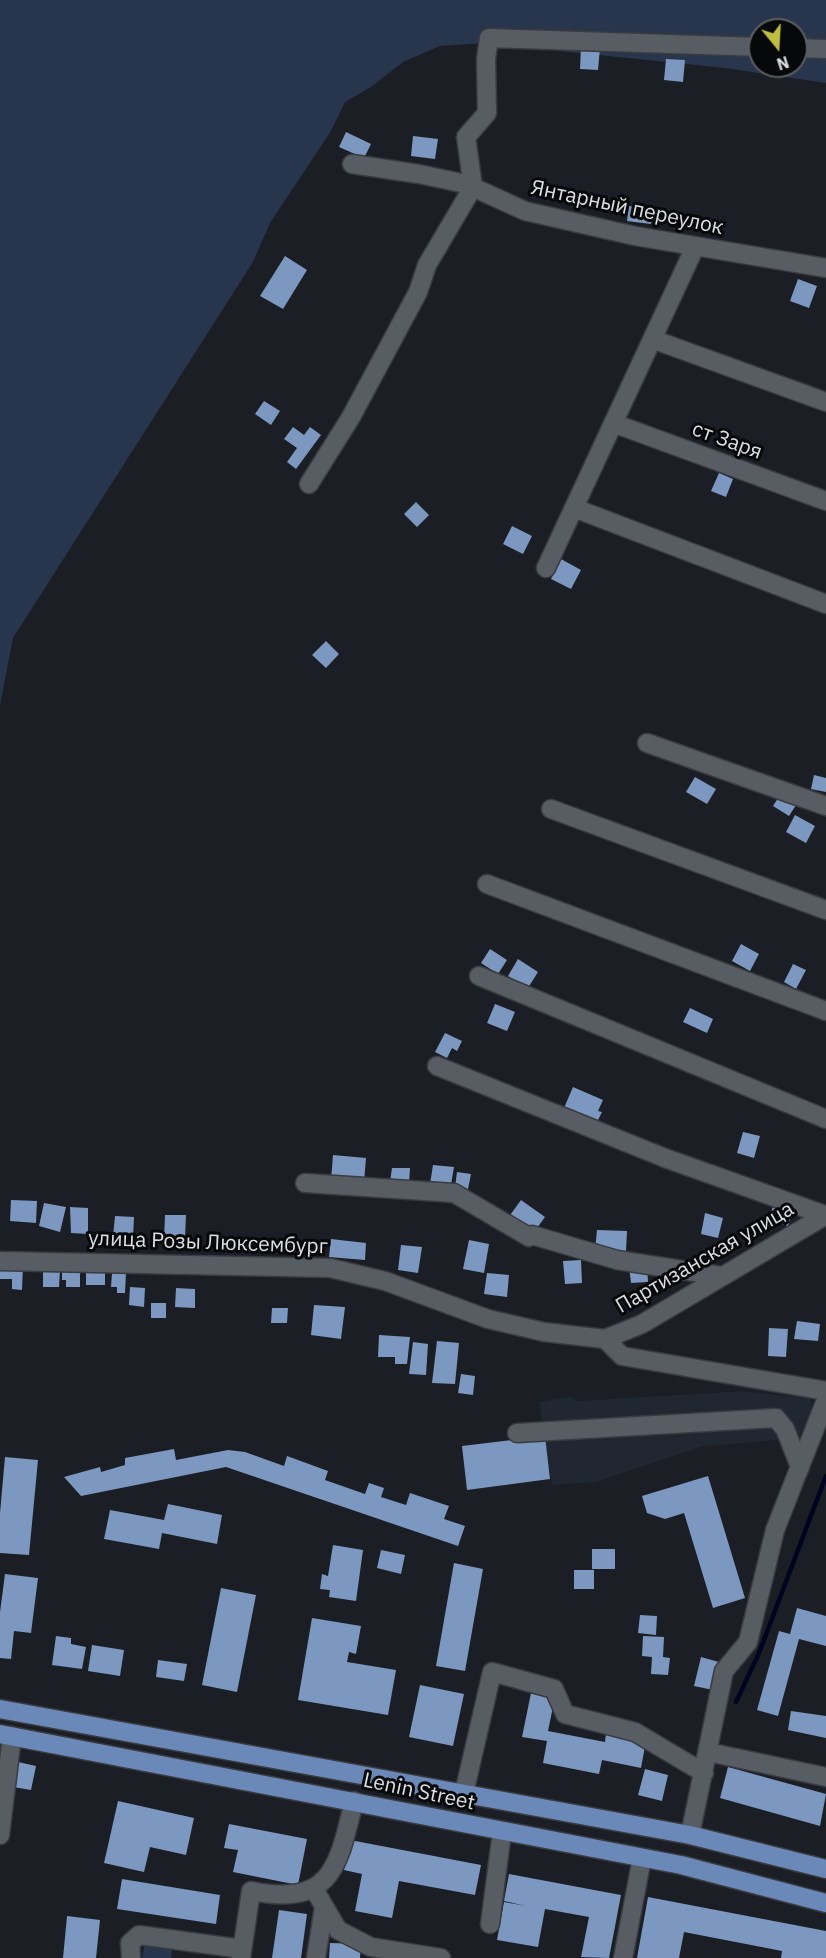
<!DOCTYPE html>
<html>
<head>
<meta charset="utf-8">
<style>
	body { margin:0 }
	#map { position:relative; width:826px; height:1958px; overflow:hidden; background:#1b1e24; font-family:"IBM Plex Sans",sans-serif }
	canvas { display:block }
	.north { position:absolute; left:748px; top:18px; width:60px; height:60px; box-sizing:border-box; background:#07080a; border:2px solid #5c5e60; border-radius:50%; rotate:162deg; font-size:16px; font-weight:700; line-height:24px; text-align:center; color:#dcdee2 }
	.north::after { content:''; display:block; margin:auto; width:21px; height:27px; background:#c0be40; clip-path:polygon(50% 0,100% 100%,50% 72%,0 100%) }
</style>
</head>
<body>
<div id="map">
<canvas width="826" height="1958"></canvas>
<div class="north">N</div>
</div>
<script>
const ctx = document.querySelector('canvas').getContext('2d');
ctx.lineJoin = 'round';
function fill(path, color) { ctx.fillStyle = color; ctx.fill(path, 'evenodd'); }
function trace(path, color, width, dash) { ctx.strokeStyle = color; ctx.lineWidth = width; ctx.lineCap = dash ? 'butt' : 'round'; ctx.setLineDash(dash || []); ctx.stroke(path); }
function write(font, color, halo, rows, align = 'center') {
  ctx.font = font + ' "IBM Plex Sans",sans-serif'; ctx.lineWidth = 6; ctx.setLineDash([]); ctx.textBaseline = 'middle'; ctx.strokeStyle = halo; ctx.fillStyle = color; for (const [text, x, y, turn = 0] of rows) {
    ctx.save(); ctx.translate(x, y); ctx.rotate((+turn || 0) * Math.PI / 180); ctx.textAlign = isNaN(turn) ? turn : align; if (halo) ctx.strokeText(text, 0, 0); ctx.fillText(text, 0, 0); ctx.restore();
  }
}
const built = new Path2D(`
	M744,1391L811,1399V1422L796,1438L700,1447L596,1482L552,1485L539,1402L571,1397L579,1401Z`);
const green = new Path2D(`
	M0,0H826V83L725,68L521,47L501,42L440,46L403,62L371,87L345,102L331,131L270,223L253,262L13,638L0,705ZM760,30H796V66H760Z
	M145,1942L164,1944L172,1951L171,1958H142Z`);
const stream = new Path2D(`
	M736,1702L759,1653L826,1476`);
const building = new Path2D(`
	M581,47L600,48L598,70L580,69Z
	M666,59L685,60L683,82L664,80Z
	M346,132L371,144L364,158L339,147Z
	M413,136L438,139L435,159L411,156Z
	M629,206L653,210L651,224L627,221Z
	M285,256L307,270L283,309L260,296Z
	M798,279L817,286L809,308L790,301Z
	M264,401L280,411L271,425L255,414Z
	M293,427L304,435L310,427L321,435L296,469L287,462L297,448L284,439Z
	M719,473L733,479L726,497L711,491Z
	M416,502L429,515L417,527L404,514Z
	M512,526L532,536L523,554L503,544Z
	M561,559L581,570L571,589L551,579Z
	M326,641L339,654L326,668L312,655Z
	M814,775L826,778V792L811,789Z
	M695,777L716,789L707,804L686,792Z
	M782,792L798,802L789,816L773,806Z
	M795,815L815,826L806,843L786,832Z
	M741,944L759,954L750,971L732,961Z
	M490,949L507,960L498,974L481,963Z
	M518,959L538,972L528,988L508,976Z
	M793,964L806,970L796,989L784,982Z
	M495,1004L515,1012L507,1031L487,1023Z
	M690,1008L713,1019L707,1033L683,1022Z
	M445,1033L462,1041L457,1051L452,1048L447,1058L435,1052Z
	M573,1087L603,1100L598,1111L602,1112L597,1122L564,1108Z
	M743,1132L760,1136L754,1158L737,1153Z
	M333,1155L366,1158L364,1183L331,1180Z
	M433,1165L454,1167L451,1185L430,1184Z
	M392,1168H410L409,1184L390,1182Z
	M457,1172L471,1174L468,1189L455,1187Z
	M775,1199L795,1205L788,1226L769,1220Z
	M11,1200L37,1201L36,1223L10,1221Z
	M521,1200L545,1217L532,1235L508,1218Z
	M44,1203L66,1207L60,1232L39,1226Z
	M70,1207L88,1208V1234L71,1233Z
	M705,1213L723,1218L718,1238L701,1234Z
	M165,1215H186L185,1239L164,1240Z
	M115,1216L134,1217L133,1238L113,1237Z
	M597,1230L627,1231L626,1251L595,1250Z
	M331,1239L366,1243L365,1260L329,1257Z
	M469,1240L489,1244L484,1273L463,1269Z
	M401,1245L422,1247L418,1273L398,1270Z
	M581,1260L582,1283L565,1284L563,1261Z
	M0,1264L23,1265L22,1290L12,1289V1279H0Z
	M647,1264L648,1282L631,1283L629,1265Z
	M62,1266H80V1287H66V1280H62Z
	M105,1267V1285H86V1268Z
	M43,1270H60L59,1287H43Z
	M112,1273H126L125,1293H117V1287H111Z
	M487,1273L509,1275L507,1297L484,1294Z
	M130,1287L145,1288L144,1307L129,1305Z
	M176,1288L195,1289V1308L175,1307Z
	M151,1303H166V1318H151Z
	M314,1305L345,1307L341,1339L311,1335Z
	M272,1308H288L287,1323H271Z
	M797,1321L820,1324L818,1341L794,1339Z
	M769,1328L788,1329L786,1357L768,1356Z
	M379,1335L410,1337L407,1364H395V1357H378Z
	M437,1341L459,1343L455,1384L432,1383Z
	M413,1342L428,1344L426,1375L409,1374Z
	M461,1374L475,1376L473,1395L458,1393Z
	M545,1436L550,1479L467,1490L462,1446Z
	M174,1449L176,1460L228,1450L245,1452L284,1466L287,1456L328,1471L325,1480L365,1494L369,1483L384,1488L381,1497L406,1505L410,1493L449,1506L444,1519L465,1526L458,1546L226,1467L81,1496L64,1477L100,1467L101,1472L125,1465V1458Z
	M5,1457L38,1460L29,1555L0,1553V1513Z
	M708,1476L745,1598L713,1608L684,1513L665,1519L647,1513L642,1496Z
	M168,1504L222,1515L217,1544L162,1533L159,1549L104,1539L110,1510L164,1520Z
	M333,1545L363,1550L356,1601L329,1597L330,1590L320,1589L322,1574L328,1576Z
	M592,1549H615V1569H592Z
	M381,1550L405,1555L401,1574L377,1568Z
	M454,1563L483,1569L465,1671L436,1666Z
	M574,1570H594V1589H574Z
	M5,1574L38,1578L31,1633L14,1631L11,1659L0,1658V1612Z
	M221,1588L256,1595L237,1692L202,1685Z
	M797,1608L826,1616V1646L799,1639L778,1716L757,1710L779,1631L790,1634Z
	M640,1615L657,1616L656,1635L638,1633Z
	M312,1618L361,1626L356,1654L349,1652L347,1662L396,1670L388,1715L298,1700Z
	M56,1636L71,1638V1644L86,1647L82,1669L52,1665Z
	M643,1636L664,1637L663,1657L670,1658L668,1675L651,1674L652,1657L642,1656Z
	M92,1645L124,1650L120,1676L88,1671Z
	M701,1657L719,1662L713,1690L694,1686Z
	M158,1660L187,1664L184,1681L156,1677Z
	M420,1685L464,1694L453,1746L409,1737Z
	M531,1693L555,1697L548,1731L605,1742L606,1734L646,1741L641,1768L602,1760L599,1774L543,1763L547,1741L522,1737Z
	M791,1711L826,1716V1738L788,1730Z
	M18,1762L36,1766L31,1790L13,1787Z
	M728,1767L826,1794L820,1826L720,1798Z
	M645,1769L668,1775L662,1801L638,1795Z
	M118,1801L194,1818L186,1855L150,1847L144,1872L104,1863Z
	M229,1824L307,1839L298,1885L233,1872L238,1850L224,1848Z
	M350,1840L481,1865L475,1895L399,1881L392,1918L355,1911L362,1874L344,1870Z
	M509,1874L621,1895L609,1958L581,1957L589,1917L545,1909L538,1947L497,1940L504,1902L526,1906L504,1901Z
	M122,1879L220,1895L216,1924L117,1909Z
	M648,1897L826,1931V1958H781L782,1951L684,1932L679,1958H637Z
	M279,1910L307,1914L301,1958H272Z
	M67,1916L100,1920L96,1958H63Z
	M330,1943L361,1944L360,1958H329Z`);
const minor = new Path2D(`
	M796,48L826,49
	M352,164L419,174L466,184L525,211L635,236L826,268
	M652,339L826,402
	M613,423L826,501
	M309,484L351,417L418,292L427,265L473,187L466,137L487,113L486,59L489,38L760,47
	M574,508L826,604
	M546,568L695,247
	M647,743L826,806
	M551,809L826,910
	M487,884L826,1011
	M479,976L826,1119
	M437,1066L665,1158L825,1215
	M305,1183L454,1193L529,1237L532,1235L617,1260L721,1276
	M0,1261L330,1268L385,1281L488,1319L544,1332L605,1339L622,1356L826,1391
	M605,1339L642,1324L826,1215
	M517,1433L776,1418L785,1429L800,1467
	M708,1752L826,1777
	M464,1793L492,1672L554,1689L565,1714L635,1732L704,1773
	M0,1835L12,1736
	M690,1835L724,1671L748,1642L775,1530L826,1400
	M314,1889L338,1930L371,1947L441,1958
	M490,1924L502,1832
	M131,1958L130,1943L139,1935L242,1949
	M241,1958L251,1891C332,1907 338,1867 354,1801
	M316,1958L324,1907
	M623,1958L642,1858`);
const major = new Path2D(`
	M0,1709L690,1835L826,1869
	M0,1734L681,1865L826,1903`);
const streetNames = [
	["Янтарный переулок",627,208,12],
	["ст Заря",727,441,20],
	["улица Розы Люксембург",208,1243,2],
	["Партизанская улица",705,1258,-30],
	["Lenin Street",419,1792,12]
];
fill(built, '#202731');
fill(green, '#27364c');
trace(stream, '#000421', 4.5);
fill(building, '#7c98c0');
trace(minor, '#393b40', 21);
trace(major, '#393b40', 21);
trace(minor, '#585d63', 18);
trace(major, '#6a89b8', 18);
write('21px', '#dcdee2', '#07080a', streetNames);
</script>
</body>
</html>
